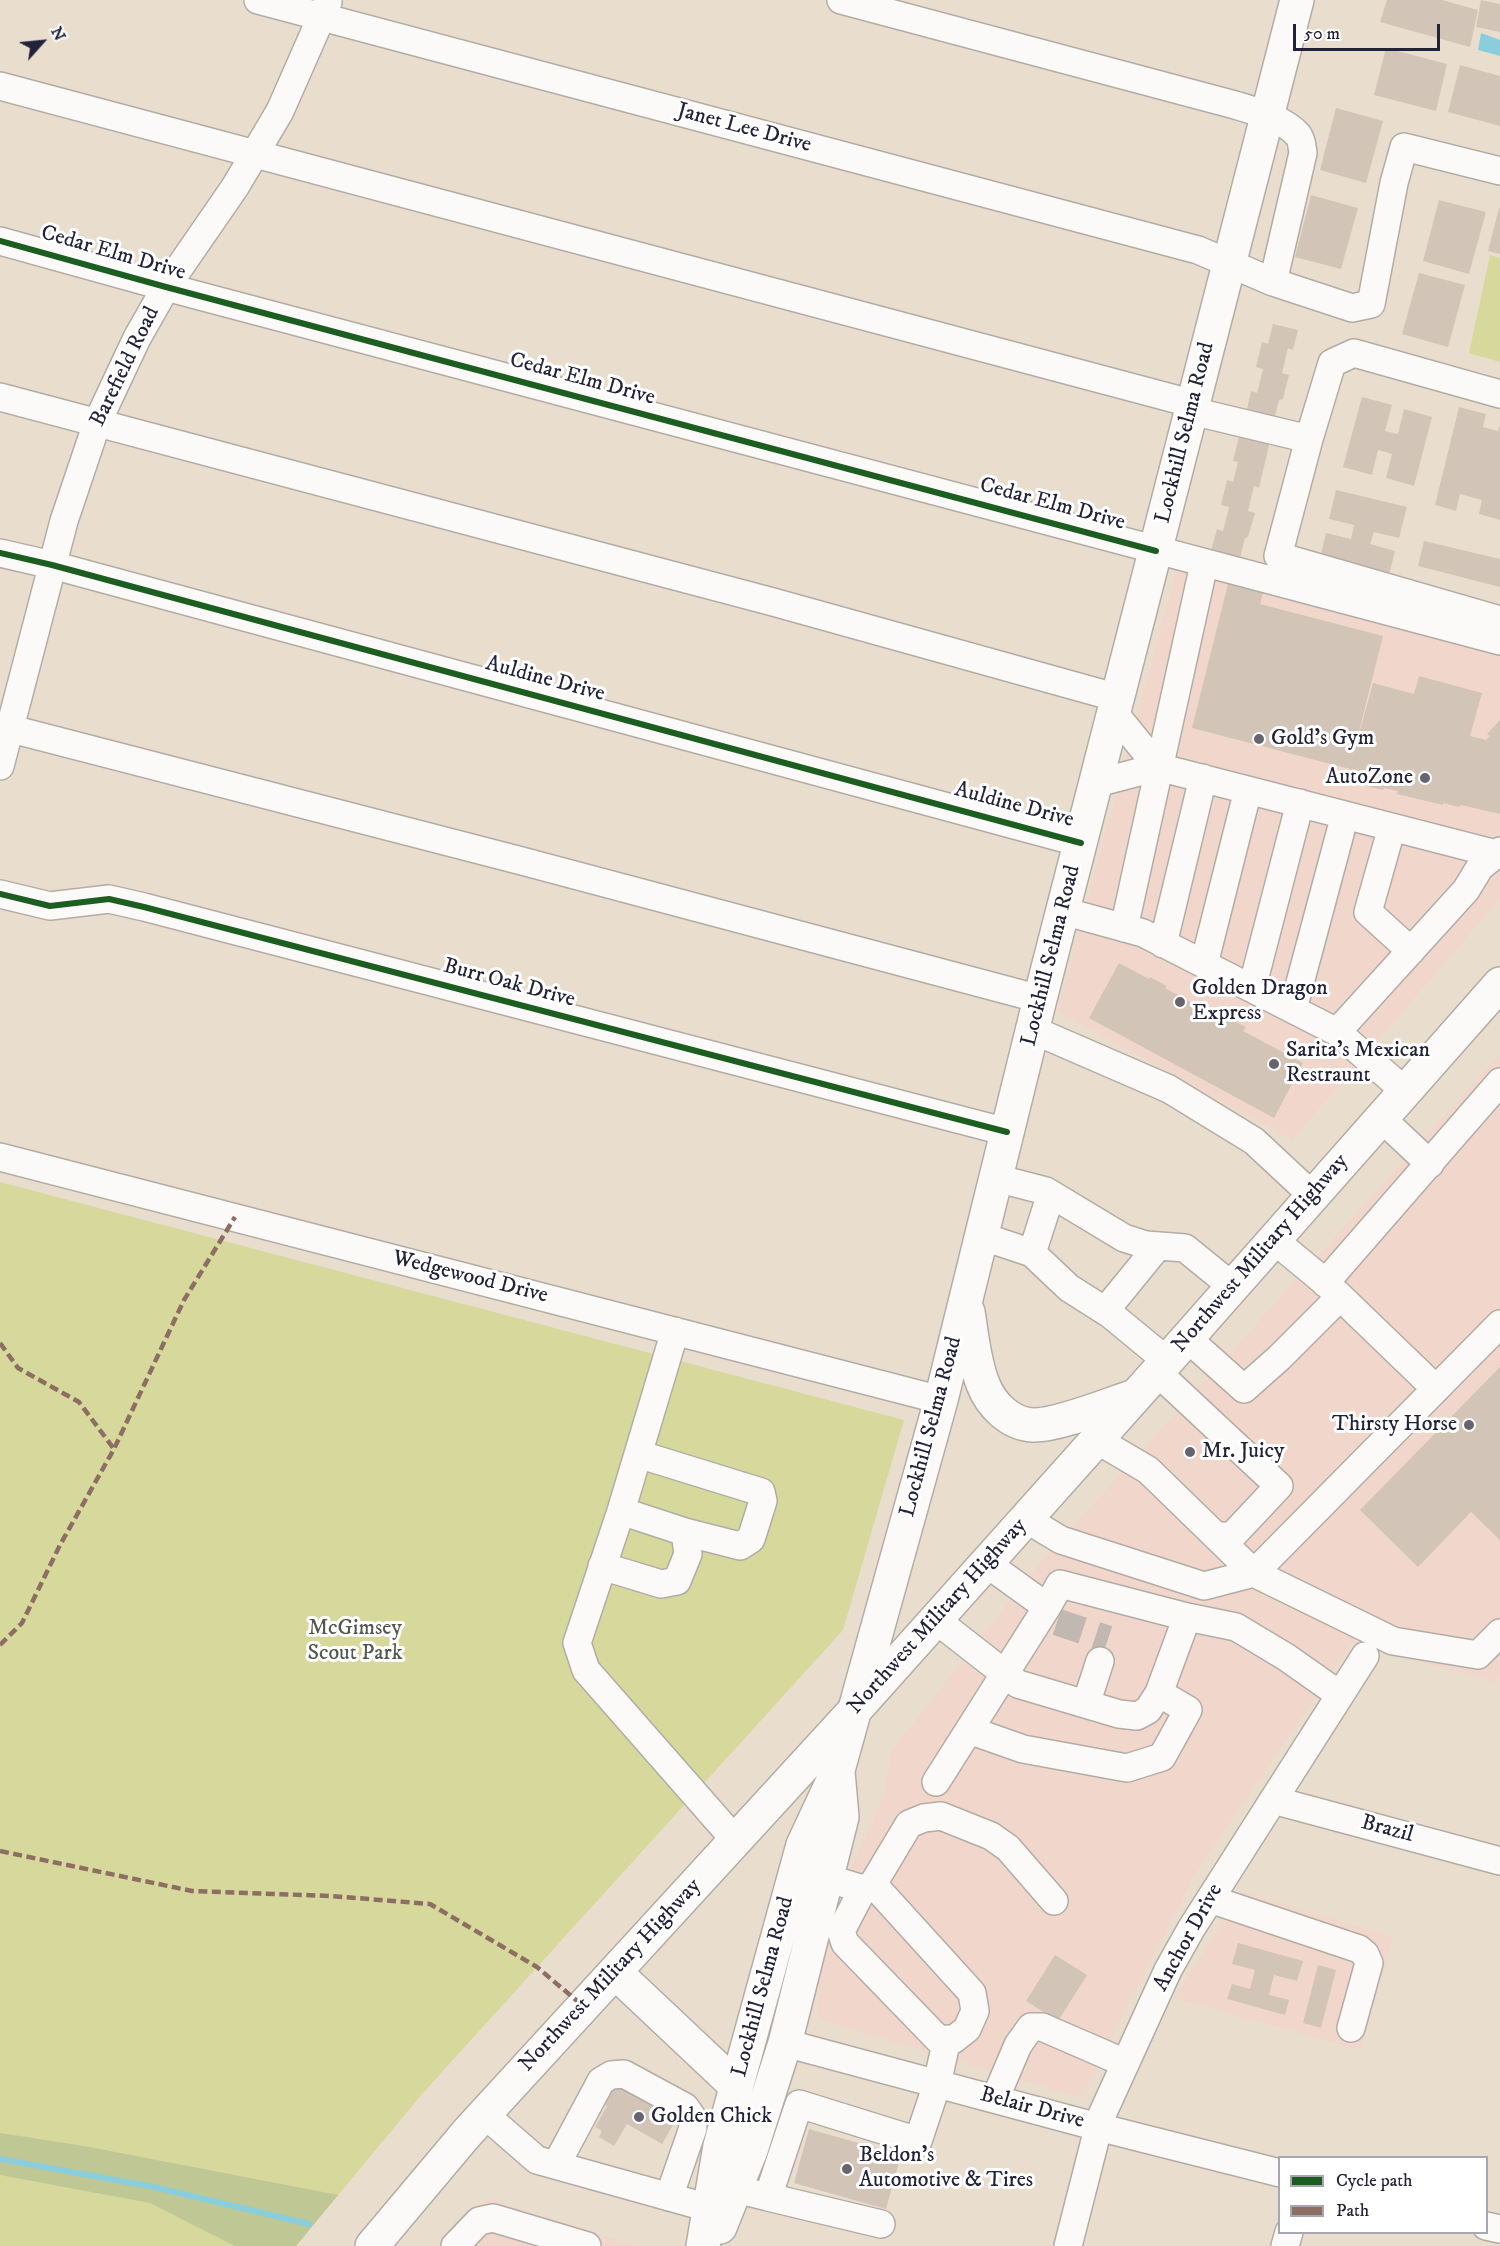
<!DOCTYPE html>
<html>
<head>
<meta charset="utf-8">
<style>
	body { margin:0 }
	#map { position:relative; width:1500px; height:2246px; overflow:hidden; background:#e9dece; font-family:"IM FELL DW Pica",serif }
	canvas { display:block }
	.legend { position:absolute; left:1278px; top:2156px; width:210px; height:78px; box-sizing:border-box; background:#fff; border:2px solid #a7a7b1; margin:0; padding:8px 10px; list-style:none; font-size:18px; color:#22223b }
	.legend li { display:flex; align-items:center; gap:12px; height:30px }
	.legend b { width:30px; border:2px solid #a7a7b1 }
	.north { position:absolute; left:12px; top:12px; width:60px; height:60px; -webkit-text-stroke:4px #fff; paint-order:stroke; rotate:63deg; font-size:16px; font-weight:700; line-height:24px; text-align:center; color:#22223b }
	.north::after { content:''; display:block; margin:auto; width:21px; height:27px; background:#22223b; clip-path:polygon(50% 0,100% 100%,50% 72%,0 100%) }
	.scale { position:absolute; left:1293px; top:24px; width:147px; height:27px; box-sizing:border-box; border:3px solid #22223b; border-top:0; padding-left:8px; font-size:18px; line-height:21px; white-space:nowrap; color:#22223b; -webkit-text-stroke:4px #fff; paint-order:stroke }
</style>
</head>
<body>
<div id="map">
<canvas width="1500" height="2246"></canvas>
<ul class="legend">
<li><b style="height:8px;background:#1b5e20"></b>Cycle path</li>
<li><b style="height:8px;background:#8d6e63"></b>Path</li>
</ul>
<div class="north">N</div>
<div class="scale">50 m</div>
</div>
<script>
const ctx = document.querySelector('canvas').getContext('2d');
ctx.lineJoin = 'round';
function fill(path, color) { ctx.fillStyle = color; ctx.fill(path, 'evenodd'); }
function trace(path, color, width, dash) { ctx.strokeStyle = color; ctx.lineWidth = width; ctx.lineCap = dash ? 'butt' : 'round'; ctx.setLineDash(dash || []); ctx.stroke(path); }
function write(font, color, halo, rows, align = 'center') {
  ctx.font = font + ' "IM FELL DW Pica",serif'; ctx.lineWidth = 6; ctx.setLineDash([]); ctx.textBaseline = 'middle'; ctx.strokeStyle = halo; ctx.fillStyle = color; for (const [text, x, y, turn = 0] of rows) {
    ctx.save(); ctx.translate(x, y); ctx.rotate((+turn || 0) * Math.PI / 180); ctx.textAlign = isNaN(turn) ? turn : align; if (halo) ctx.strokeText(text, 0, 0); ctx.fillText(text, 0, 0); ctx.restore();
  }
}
const built = new Path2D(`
	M1180,557L1500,633V899L1292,1140L1057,1011Z
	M1500,1054V1677L1495,1682L1352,1643L1194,1876L1081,2098L818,2019L820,1966L849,1871L884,1796L892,1750L1038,1565Z
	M1242,1892L1393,1937L1360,2050L1174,1998Z
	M486,2198L636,2246H444Z`);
const green = new Path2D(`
	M1490,255L1500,258V362L1469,353Z
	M0,1182L904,1420L843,1630L422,2094L296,2246H0Z`);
const forest = new Path2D(`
	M0,2133L84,2146L338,2195L296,2246H235L150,2203L0,2175Z`);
const water = new Path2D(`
	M1481,33L1500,40V56L1478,50Z`);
const stream = new Path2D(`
	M0,2159L154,2187L309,2224`);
const building = new Path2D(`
	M1387,0H1442L1478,10L1470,47L1380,22Z
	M1481,0L1500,4V32L1476,27Z
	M1386,48L1447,64L1436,111L1374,95Z
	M1460,65L1500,76V126L1448,112Z
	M1336,108L1383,121L1366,183L1320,170Z
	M1311,195L1358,208L1341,269L1295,257Z
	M1439,200L1486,212L1469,274L1423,261Z
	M1499,208H1500V254L1488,251Z
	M1419,273L1465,285L1448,347L1402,334Z
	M1273,324L1298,330L1293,350L1288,348L1282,373L1289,375L1283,399L1279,400L1274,420L1246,413L1251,391L1257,393L1263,369L1256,367L1262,342L1268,344Z
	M1362,397L1392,405L1385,431L1398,434L1404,409L1432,417L1414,486L1386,478L1392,454L1378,450L1372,475L1343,467Z
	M1459,407L1486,414L1483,427L1498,431L1500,425V520L1479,514L1482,500L1460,494L1456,511L1435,505Z
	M1240,433L1270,441L1259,488L1254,486L1248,511L1255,513L1248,537L1245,538L1240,558L1211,551L1217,529L1223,531L1229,507L1221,505L1227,480L1233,482L1238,462L1233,461Z
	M1336,490L1407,507L1399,538L1374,532L1370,544L1395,551L1388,579L1319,562L1326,533L1351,539L1354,525L1329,519Z
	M1424,541L1500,559V587L1418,566Z
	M1230,576L1265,585L1260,604L1383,636L1352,759L1373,683L1414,694L1419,676L1482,693L1470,736L1486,740L1490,736L1487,734L1500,720V814L1461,805L1459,807L1443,803V805L1397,794L1398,791L1384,788L1383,790L1347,781L1350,769L1192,728Z
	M1119,963L1149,979L1150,977L1167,986L1165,988L1227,1022L1230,1019L1246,1027L1243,1031L1303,1063L1274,1118L1089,1018Z
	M1500,1367V1540L1471,1512L1418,1567L1360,1510Z
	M1238,1943L1303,1961L1297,1981L1274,1975L1269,1995L1289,2000L1285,2015L1227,1999L1232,1984L1250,1989L1255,1970L1232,1964Z
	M1055,1955L1087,1975L1058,2021L1026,2001Z
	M1318,1965L1336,1970L1321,2028L1303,2023Z
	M622,2076L681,2111L662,2144L627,2124L614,2146L599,2137L602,2131L595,2127L607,2106L601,2102Z
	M809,2129L901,2155L886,2209L794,2183Z`);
const minorTunnel = new Path2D(`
	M1057,1622L1108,1639`);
const minor = new Path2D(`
	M258,0L1198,250L1273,282L1352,308L1371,304L1394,183L1404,147L1500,171
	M841,0L1235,105C1255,111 1284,119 1298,135C1302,140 1302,147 1303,153L1273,282
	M0,86L1194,404
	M0,241L166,287L1500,641
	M0,397L773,602L1118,698
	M1192,411L1309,439L1332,363L1354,353L1500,394
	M1309,439L1278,556L1500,620
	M0,553L52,565L1081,843
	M1115,714L1158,767
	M0,726L518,860L1040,999
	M0,766L64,521L97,423L137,338L166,287L235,187L280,111L328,2
	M1097,783L1158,767L1500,855
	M1392,827L1368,912L1411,951
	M0,894L50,906L109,899L144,907L1007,1132
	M1063,911L1143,933L1337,1032L1466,890L1480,867L1500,851
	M1124,928L1204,564
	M1163,944L1203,778
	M1204,964L1248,790
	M1252,988L1300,803
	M1293,1009L1345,815
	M1033,1030L1169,1089L1254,1141L1313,1196
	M1337,1032L1405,1091
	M1381,1118L1430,1164
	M0,1157L941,1400
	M996,1178L1046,1191L1124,1238L1146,1245L1185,1248L1233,1287
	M981,1236L1032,1253L1069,1288L1110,1314L1167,1361
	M1274,1240L1326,1283L1436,1389
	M1032,1253L1051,1194
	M1325,1283L1500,1082
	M1105,1311L1158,1246
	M1500,1324L1254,1573L1393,1641L1478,1655L1500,1633
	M675,1331L621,1511L577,1643L586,1670L736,1841
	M1187,1338L1244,1389L1279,1358L1340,1297
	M1157,1372L1279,1486L1232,1536H1216
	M1097,1440L1148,1470L1254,1573
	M638,1454L761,1492L763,1501L751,1539L740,1546L685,1532
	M1026,1519L1061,1540L1204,1586L1254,1573
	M986,1563L1047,1607L969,1730L1023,1749L1127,1768L1162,1757L1188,1710L1159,1693L1187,1617L1060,1584L1047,1607
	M602,1566L661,1584L677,1581L688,1554L685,1532L621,1511
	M1187,1617L1236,1627L1286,1657L1340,1695
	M936,1620L1018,1684L1119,1714L1137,1716L1148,1710L1159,1693
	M1086,1704L1100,1661
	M936,1782L969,1730
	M1273,1800L1500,1861
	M826,1878L863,1889L873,1884L909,1824L924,1818L941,1816L991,1836L1008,1848L1054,1901
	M863,1889L841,1931L845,1943L938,2039L953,2040L967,2029L975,2011L972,1993L873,1884
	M1210,1899L1359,1949L1365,1954L1369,1963L1351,2028
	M785,2043L1098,2127L1280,2173
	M995,2099L1018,2045L1031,2027H1042L1125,2063
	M484,2114L537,2160L709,2208
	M556,2165L601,2081L611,2075L624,2074L685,2107L692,2117L693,2128L669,2197
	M735,2189L768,2197L799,2104L918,2141L937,2084L947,2039
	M768,2197L881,2224
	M1486,2226L1500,2229
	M455,2246L479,2221L493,2218L587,2246
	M1068,2246L1101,2117L1168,1970L1191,1929L1365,1656
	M1285,2246L1289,2232`);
const major = new Path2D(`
	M968,1312C972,1336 974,1362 983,1384C991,1405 1010,1424 1033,1425C1057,1426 1110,1404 1135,1396
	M615,1972L736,2086
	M720,2227L751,2150L785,2043L842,1817L838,1772
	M372,2246L467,2133L855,1710L1167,1361L1500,984
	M703,2246L720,2146L803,1845L838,1770L941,1400L1040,999L1297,0`);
const quiet = new Path2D(`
	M0,1343L18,1368L79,1402L114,1449
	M0,1645L22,1623L60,1545L114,1449L184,1300L235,1217
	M0,1851L192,1891L331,1896L430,1904L537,1967L583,2006`);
const cycleway = new Path2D(`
	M0,241L166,287L1156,551
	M0,553L52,565L1081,843
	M0,894L50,906L109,899L144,907L1007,1132`);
const markers = [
	[1259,739,6,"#68646e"],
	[1425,778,6,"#68646e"],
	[1180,1002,6,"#68646e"],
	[1274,1064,6,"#68646e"],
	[1469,1425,6,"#68646e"],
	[1190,1452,6,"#68646e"],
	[639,2117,6,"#68646e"],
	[847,2169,6,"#68646e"]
];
const streetNames = [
	["Janet Lee Drive",744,129,15],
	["Cedar Elm Drive",113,254,16],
	["Barefield Road",126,367,-64],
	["Cedar Elm Drive",582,380,15],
	["Lockhill Selma Road",1186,433,-76],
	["Cedar Elm Drive",1052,505,15],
	["Auldine Drive",545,680,15],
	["Auldine Drive",1014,806,15],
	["Lockhill Selma Road",1052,956,-76],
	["Burr Oak Drive",509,984,15],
	["Northwest Military Highway",1261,1254,-49],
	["Wedgewood Drive",470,1278,14],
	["Lockhill Selma Road",932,1427,-75],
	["Northwest Military Highway",938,1617,-48],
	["Brazil",1387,1830,15],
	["Anchor Drive",1189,1938,-61],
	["Northwest Military Highway",611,1976,-47],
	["Lockhill Selma Road",764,1987,-75],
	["Belair Drive",1032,2109,15]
];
const poiNames = [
	["Gold's Gym",1271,739],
	["AutoZone",1413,778,"right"],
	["Golden Dragon",1192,989],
	["Express",1192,1014],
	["Sarita's Mexican",1286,1051],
	["Restraunt",1286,1076],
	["Thirsty Horse",1457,1425,"right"],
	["Mr. Juicy",1202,1452],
	["Golden Chick",651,2117],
	["Beldon's",859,2156],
	["Automotive & Tires",859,2181]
];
const parkNames = [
	["McGimsey",355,1629],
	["Scout Park",355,1654]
];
fill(built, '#f1d7cb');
fill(green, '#d6d89c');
fill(forest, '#bfc795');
fill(water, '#8acedb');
trace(stream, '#8acedb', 6);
fill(building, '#d3c4b8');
trace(minorTunnel, '#c1b8b1', 27, [27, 14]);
trace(minor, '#b3aca5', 30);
trace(major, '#b3aca5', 36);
trace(minor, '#fcfaf8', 27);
trace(major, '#fcfaf8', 33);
trace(quiet, '#8d6e63', 4.5, [9, 4.5]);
trace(cycleway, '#1b5e20', 6);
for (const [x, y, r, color] of markers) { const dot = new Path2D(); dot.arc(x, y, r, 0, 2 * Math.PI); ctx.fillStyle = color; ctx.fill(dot); trace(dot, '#fff', 2); }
write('22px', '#22223b', '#fff', streetNames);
write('22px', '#22223b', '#fff', poiNames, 'left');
write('22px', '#53574c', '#fff', parkNames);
</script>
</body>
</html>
